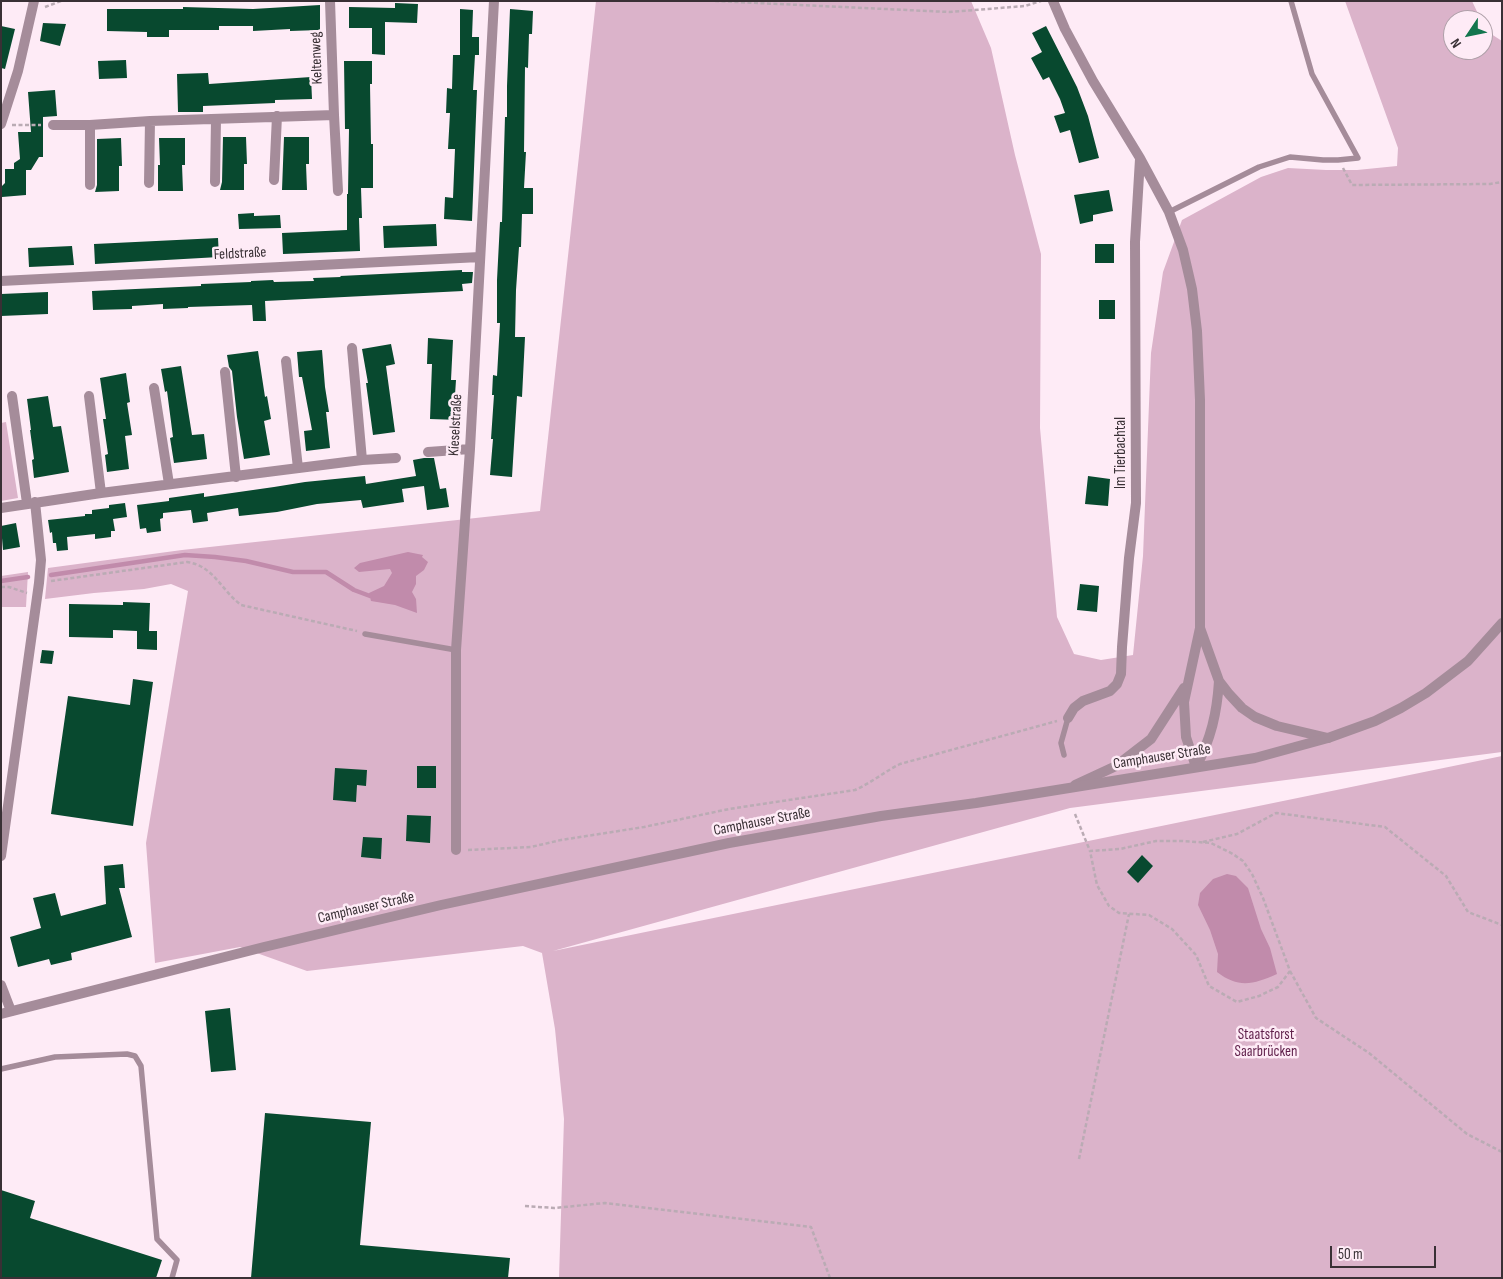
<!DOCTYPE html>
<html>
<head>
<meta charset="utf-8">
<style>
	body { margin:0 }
	#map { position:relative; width:1503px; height:1279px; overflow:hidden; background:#feebf6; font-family:"Sofia Sans Condensed",sans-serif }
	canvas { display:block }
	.frame { position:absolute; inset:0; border:2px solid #393035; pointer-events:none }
	.north { position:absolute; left:1443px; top:10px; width:50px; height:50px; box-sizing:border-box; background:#feebf6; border:1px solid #afa0a9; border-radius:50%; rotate:236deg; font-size:14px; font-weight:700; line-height:20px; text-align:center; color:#393035 }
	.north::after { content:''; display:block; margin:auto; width:18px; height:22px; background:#13764e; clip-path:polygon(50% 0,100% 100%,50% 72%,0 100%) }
	.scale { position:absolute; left:1330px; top:1246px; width:106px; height:22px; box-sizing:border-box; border:2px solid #393035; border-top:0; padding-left:6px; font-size:15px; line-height:18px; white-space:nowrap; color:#393035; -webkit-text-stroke:4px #feebf6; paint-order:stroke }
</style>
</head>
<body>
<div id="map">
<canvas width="1503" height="1279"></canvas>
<div class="frame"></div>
<div class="north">N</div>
<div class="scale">50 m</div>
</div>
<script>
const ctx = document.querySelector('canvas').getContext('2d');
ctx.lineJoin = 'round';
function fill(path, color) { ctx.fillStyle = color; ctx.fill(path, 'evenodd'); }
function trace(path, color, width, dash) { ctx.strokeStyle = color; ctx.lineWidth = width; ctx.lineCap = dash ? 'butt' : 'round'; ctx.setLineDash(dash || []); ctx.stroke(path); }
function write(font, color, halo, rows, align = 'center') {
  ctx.font = font + ' "Sofia Sans Condensed",sans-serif'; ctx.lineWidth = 5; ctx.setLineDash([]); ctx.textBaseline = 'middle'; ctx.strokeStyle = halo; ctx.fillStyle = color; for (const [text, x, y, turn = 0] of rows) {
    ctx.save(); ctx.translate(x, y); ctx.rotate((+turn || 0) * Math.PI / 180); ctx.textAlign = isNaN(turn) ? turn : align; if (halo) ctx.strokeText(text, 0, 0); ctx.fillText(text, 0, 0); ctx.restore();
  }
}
const green = new Path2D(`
	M596,1H971L991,48L1015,155L1041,254L1040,428L1057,617L1074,654L1101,660L1133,655L1143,556L1151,353L1163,272L1182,220L1261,177L1288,168L1326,170H1357L1397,166L1398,148L1345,1H1472L1481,20H1453V50H1483V23L1488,32L1502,41V752L1070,808L553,951L1502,756V1278H559L564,1119L555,1029L542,953L523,946L307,971L240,947L155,963L146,843L188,591L171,584L144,589L94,593L45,599L48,568L182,550L540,511Z
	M6,422L18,498L1,501V423Z
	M28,572L26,607H1V576Z`);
const water = new Path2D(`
	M408,552L423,555L422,557L428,562L424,570L416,576V584L412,592L416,599L417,613L395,605L371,601L369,593L384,586L392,573L390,569L359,572L354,568L360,563Z
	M1227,874L1236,876L1248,888L1261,929L1270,948L1277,974C1254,984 1239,989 1217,972L1218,954L1210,930L1198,905L1200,893L1213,879Z`);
const stream = new Path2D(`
	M51,575L185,555L215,557L246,561L293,572H326L354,590L370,596
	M1,581L28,577`);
const building = new Path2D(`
	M395,3L418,4L417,23L385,22V55L372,54V28H349V7L395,8Z
	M320,5V30L290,31V29L253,31V26H219V30H169V37H147V32L107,31V9H183V7L253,9Z
	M460,9L473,10L472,37H479V55H475L473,90H477L472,221L444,219L445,197L453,198L455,149H448L450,113H446L447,88L452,89L453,55H460Z
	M510,9L533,11L532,34H529L528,68L525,67L524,152H526L524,188H533V214H522L521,247H519L516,290L515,337H525L522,397L517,396L512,477L490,475L493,439H491L494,395H492L493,375L497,376L500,323H497V280L500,222H502L505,117H507V86Z
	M43,23L66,24L60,46L40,41Z
	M1,26L15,29L5,69L1,68Z
	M1046,26L1077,87L1088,116L1099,158L1079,163L1070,130L1060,133L1054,116L1065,113L1060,99L1049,77L1043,80L1031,58L1042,52L1032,33Z
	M126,60L127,78L99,79L98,61Z
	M344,61H372V84H370L371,144H373V188H361L362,218H359L360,251L283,254L282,233L347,230V194H348L349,129H345Z
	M208,73L209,84L311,77L312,99L275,100V103L203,106V112H178L177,74Z
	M55,90L57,116L43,117V157H39L31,170H26V195L2,197L1,187L5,183V169H14V163L20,159L18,132H31L28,92Z
	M223,137H246L247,164H244V190H220L222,182Z
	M284,137H309V164H306L307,190H282Z
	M121,138L122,166H119V191L95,192L97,185V139Z
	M159,138H185V165H182L183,191H158V165H160Z
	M1109,190L1113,211L1093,215V221L1080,224L1074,195Z
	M254,213V216L280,215L281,228L239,229L238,214Z
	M436,224L437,246L384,248L383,226Z
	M218,238L219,257L95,264L94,244Z
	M1095,244H1114V263H1095Z
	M72,246L74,265L29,267L28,248Z
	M462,270V272H473L472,283L462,284L463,291L265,301L266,321H253L252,305L188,307V308L163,309V304L132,306V309L93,310L92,291L201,286V284L251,282V281L273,280L274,282L314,281L313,278L341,277L340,276Z
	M48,292V314L1,316V294Z
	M1099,300H1115V319H1099Z
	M428,338L453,340L451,380H456L455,395H459V420L430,419L432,364H427Z
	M391,344L395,364L386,366L395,432L373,435L366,383H368L362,349Z
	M322,350L325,387L329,412H326L330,448L306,451L304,431L312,430L302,377H299L297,352Z
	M258,351L265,397L267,396L271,419L264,421L270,455L244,459L237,417L232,371L229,367L227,355Z
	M181,366L192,435L204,434L207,459L174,463L170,438L173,437L167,391L165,392L161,369Z
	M126,373L130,402L127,403L132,435L125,436L129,469L107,472L105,455L108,454L103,419H106L100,378Z
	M48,396L53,427L61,426L69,472L34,478L32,460L34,459L30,430H31L27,399Z
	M424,458H434L440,489L446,488L449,507L427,510L424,486L402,489L404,502L363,508L361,500L317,504L277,512L239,516L238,508L207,513L208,521L193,523L191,510L163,513V518L160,519L161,531L147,533L146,528L140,529L137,505L169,501V498L204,493V497L274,487L305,482L365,476L366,484L416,476L413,460Z
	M1088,476L1110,479L1108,506L1085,504Z
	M125,503L127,517L113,519L115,531H111V537L95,539V534L67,537L68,550L57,551L56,543H53L52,532L50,533L48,520L85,516V514H92V510L109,508V505Z
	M16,523L20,547L3,550L1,526Z
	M1080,584L1099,586L1097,612L1077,610Z
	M123,602L150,603L149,631H157V650L137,649V631L113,630V638L69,637V604L123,605Z
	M42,650L54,651L52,664L40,663Z
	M133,679L153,682L133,826L51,814L68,696L130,705Z
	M417,766H436V788H417Z
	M335,768L367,770L366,786L357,785L356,802L333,800Z
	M407,815L431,816L430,843L406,841Z
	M363,837L382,838L381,859L361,857Z
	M1142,855L1153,866L1138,883L1127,872Z
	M123,864L125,888H119L132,937L71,953L72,960L51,965L49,959L18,967L10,937L41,928L33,898L55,893L61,916L106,904L104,866Z
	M230,1008L236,1070L211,1072L205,1011Z
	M265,1113L371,1122L360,1245L510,1258L508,1278H251Z
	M1,1190L35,1201L30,1218L162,1260L156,1278H1Z`);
const path = new Path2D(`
	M715,1L949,12L1025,6L1041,1
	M45,7L61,1
	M12,125H41
	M1343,168L1352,185L1490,184L1502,182
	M51,581L187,562C214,566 221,590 241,605L357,631
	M1,587H9L27,593
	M1075,814L1090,851L1120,849L1156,841H1183L1211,843L1233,854L1243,861L1252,874L1263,898L1290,971L1278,987L1259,996L1237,1002L1209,986L1196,955L1172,929L1149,915L1119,913L1109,906L1097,885L1090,851
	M1203,842L1237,834L1276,813L1385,827L1446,876L1468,912L1502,925
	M468,850L531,847L561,840L644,827L729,809L855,790C871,783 884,772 900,764L1057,721
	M1290,971L1316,1018L1369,1053L1467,1134L1502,1152
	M1079,1159L1129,914
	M525,1206L554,1208L605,1203L811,1227L830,1278`);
const service = new Path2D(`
	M1169,212L1259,167L1290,157L1323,160H1338L1358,158L1312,74L1291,1
	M365,634L456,650
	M1064,755L1061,743L1068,718
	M1,1069L55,1057L127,1054L135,1056L141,1066L157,1239L177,1260L172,1278`);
const minor = new Path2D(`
	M1053,1L1065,29L1093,81L1140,158L1169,212L1183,250L1192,289L1197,331L1200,400V628L1184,702L1186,737L1196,767
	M334,115L338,191
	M53,125H90L150,121L334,115L330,1
	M90,125V185
	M274,180L277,116
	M215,182L216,119
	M149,183L150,121
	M1,281L480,257
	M352,348L362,460
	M286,361L298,468
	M225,372L236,477
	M154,388L169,484
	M12,396L27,503
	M89,396L101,493
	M428,452L470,449
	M1,508L101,493L362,460L396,458
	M1200,628L1219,681L1229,694L1242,708L1255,717L1277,726L1328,738
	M1068,718L1074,708L1083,701L1110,691L1117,684L1121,674L1122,647L1129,558L1136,503L1135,242L1140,159
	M1196,767C1211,739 1217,713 1219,681
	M1075,785L1116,766L1151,739L1184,688
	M456,850V650L470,449L494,1
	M1,856L39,583L41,560L35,502
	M1,985L11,1011`);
const tertiary = new Path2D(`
	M1,124L18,71L34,1
	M1,1014L264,947L441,905L729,843L881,816L976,803L1255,758L1328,738L1375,721L1401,708L1426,693L1468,661L1502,623`);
const streetNames = [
	["Keltenweg",317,58,-92],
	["Feldstraße",240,254,-3],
	["Kieselstraße",456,425,-87],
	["Im Tierbachtal",1121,453,-90],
	["Camphauser Straße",1162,757,-9],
	["Camphauser Straße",762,822,-11],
	["Camphauser Straße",366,908,-13]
];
const parkNames = [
	["Staatsforst",1266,1035],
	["Saarbrücken",1266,1052]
];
fill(green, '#dbb3ca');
fill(water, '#c18bab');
trace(stream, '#c18bab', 4.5);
fill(building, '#08492f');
trace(path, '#baabb4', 2.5, [4, 2.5]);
trace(service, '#a58c9a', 5.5);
trace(minor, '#a58c9a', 10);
trace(tertiary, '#a58c9a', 10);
write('15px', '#393035', '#feebf6', streetNames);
write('15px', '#5f1f4a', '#feebf6', parkNames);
</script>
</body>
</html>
